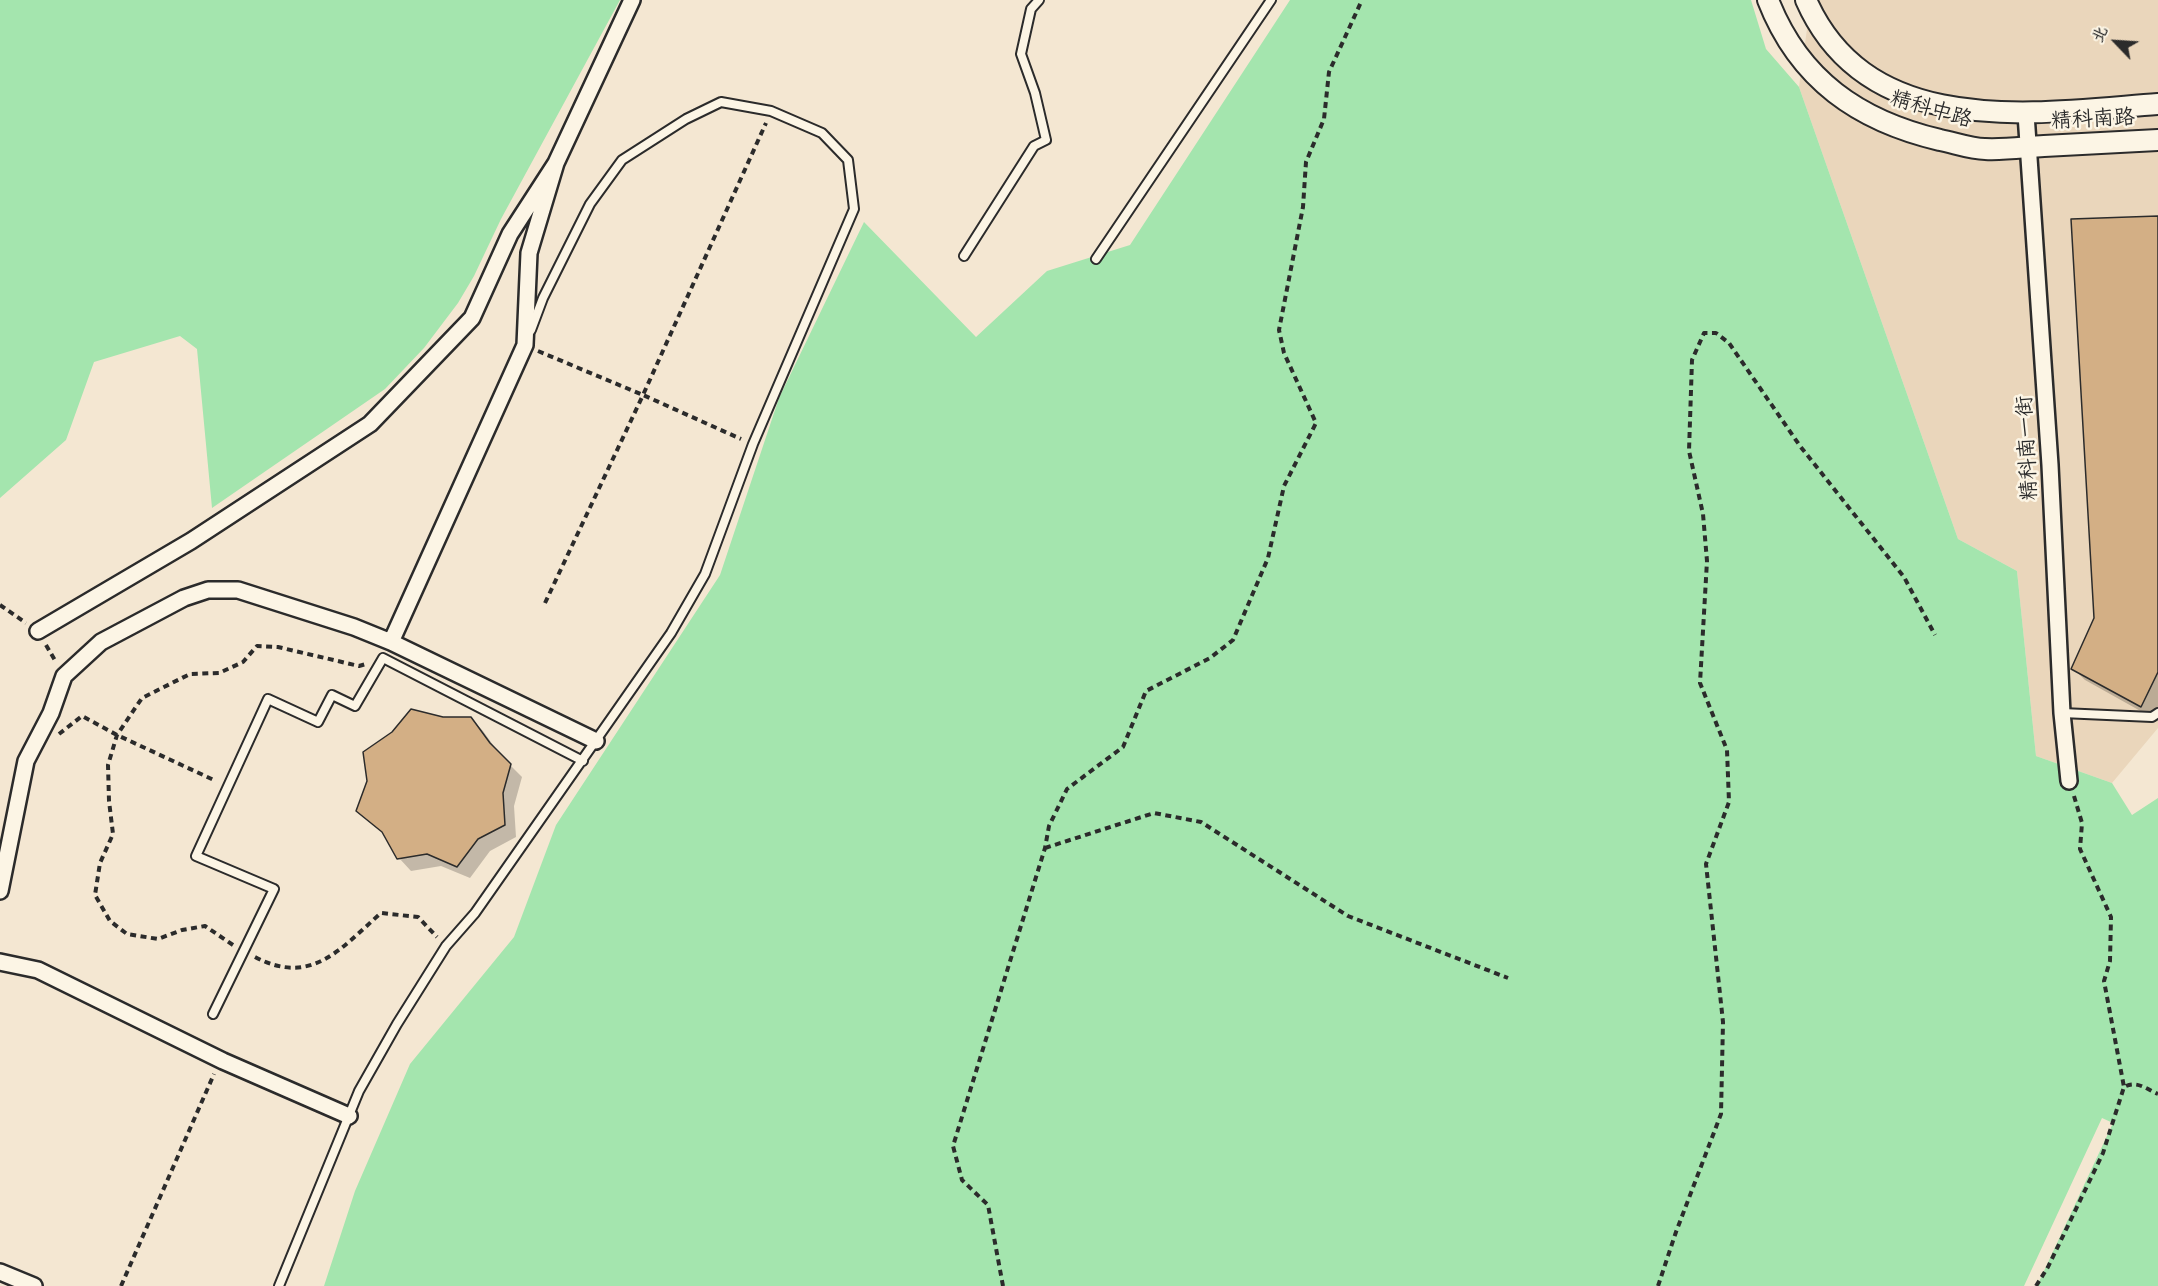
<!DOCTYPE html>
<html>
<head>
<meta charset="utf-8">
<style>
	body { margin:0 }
	#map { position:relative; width:2158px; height:1286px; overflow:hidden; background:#f4e7d2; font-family:Itim,"LXGW WenKai TC",sans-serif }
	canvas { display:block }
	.north { position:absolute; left:2086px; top:12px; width:60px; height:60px; -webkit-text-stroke:4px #fcf5e5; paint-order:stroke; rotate:295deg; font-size:16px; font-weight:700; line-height:24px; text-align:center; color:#2b2b2b }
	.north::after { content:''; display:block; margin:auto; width:21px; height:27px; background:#2b2b2b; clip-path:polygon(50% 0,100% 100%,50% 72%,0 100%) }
</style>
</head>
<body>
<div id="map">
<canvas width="2158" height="1286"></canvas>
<div class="north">北</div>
</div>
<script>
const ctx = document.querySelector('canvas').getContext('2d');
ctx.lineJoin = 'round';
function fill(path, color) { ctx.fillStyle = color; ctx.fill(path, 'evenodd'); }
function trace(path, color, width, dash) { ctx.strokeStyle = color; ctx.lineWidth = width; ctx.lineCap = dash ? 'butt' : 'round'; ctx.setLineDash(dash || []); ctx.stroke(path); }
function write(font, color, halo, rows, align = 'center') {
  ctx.font = font + ' Itim,"LXGW WenKai TC",sans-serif'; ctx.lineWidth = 5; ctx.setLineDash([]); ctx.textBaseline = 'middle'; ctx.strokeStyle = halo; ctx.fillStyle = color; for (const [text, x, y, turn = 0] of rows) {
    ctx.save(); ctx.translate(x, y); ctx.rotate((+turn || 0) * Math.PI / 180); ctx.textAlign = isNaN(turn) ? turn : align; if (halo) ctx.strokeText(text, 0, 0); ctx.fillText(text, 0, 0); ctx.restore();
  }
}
const built = new Path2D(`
	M1811,0H2158V728L2112,783L2036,756L2017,571L1958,539L1799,87Z`);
const green = new Path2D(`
	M0,0H620L501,219L474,276L458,303L424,348L385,389L212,508L197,349L180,336L94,362L66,440L0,498Z
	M1290,0H1751L1766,49L1799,87L1958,539L2017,571L2036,756L2112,783L2132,815L2158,798V1286H2037L2113,1123L2102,1118L2024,1286H324L355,1191L410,1064L514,937L556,825L720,575L779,398L864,222L976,337L1047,271L1130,245Z`);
const shadow = new Path2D(`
	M2158,218V709L2153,718L2085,680L2073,668L2096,619Z
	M471,718L483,731L501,756L522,777L514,806L516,837L490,851L470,878L441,866L411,871L399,858L386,835L358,811Z`);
const building = new Path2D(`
	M2158,216V672L2141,707L2071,669L2094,618L2071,219Z
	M411,709L443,717H471L490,743L511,764L503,793L505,825L478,839L457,867L427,854L397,859L382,832L356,811L367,781L363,752L392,732Z`);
const path = new Path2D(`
	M538,351L643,395L766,123
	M545,603L643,395L741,439
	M0,605L26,623
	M46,645L56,662
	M59,734L82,716L117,735L216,781
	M2074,796L2082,823L2080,849L2111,917L2110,961L2104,981L2124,1087
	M1045,848L1154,813L1201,822L1348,916L1508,978
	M233,945L205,926L182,930L158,939L127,934L110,921L95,895L100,863L113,834L109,801L108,765L117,735L142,698L190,674L219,673L243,662L257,646L278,647L359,666L366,664
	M255,957C312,987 341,948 381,913L418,917L437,937
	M121,1286L214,1074
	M1003,1286L988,1205L962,1180L953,1146L1045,848L1049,826L1067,789L1123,747L1146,691L1210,658L1233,640L1268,558L1284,486L1316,423L1284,353L1279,330L1303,207L1306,162L1324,119L1329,72L1362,0
	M1658,1286L1676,1232L1721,1114L1723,1022L1706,864L1729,802L1727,750L1700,683L1707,561L1703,514L1689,451L1692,360L1704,333H1716L1729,343L1800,446L1904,577L1935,635
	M2036,1286L2048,1267L2103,1153L2124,1087C2137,1080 2146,1089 2158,1094`);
const service = new Path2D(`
	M964,256L1034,146L1046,140L1035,93L1021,54L1031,9L1039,0
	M1096,259L1271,0
	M2062,713L2152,717L2158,713
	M213,1014L274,889L196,856L268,699L318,722L332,695L355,706L383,658L583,761
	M279,1286L359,1091L397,1024L446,946L475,913L671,633L705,574L753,444L854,209L848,160L822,133L771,111L721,102L686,119L622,160L590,204L543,298L531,330`);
const minor = new Path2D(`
	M2026,114L2050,465L2062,713L2069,781
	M38,631L191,541L370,424L472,318L510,234L556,163
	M391,642L525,345L529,253L556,163L632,0
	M0,891L26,761L51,713L64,676L101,642L184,598L208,590H238L354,627L391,642L596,741
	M0,962L38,970L223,1061L349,1116
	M0,1272L34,1286`);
const tertiary = new Path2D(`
	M1768,0C1799,80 1859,121 1940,140C1955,143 1971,149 1985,149C2005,150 2025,147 2044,146C2082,144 2120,142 2158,140
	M1806,0C1868,141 2035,113 2158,104`);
const streetNames = [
	["精科中路",1931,110,16],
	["精科南路",2093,120,-3],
	["精科南一街",2028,448,-93]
];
fill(built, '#ead6bb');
fill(green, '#a4e5ae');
fill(shadow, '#0003');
fill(building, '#d3af85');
trace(building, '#2b2b2b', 1.5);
trace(service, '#2b2b2b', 12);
trace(minor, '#2b2b2b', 20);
trace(tertiary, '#2b2b2b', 24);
trace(path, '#2b2b2b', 4, [6, 4.5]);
trace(service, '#fcf5e5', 8);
trace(minor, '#fcf5e5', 15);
trace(tertiary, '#fcf5e5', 20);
write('21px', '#2b2b2b', '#fcf5e5', streetNames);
</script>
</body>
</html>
